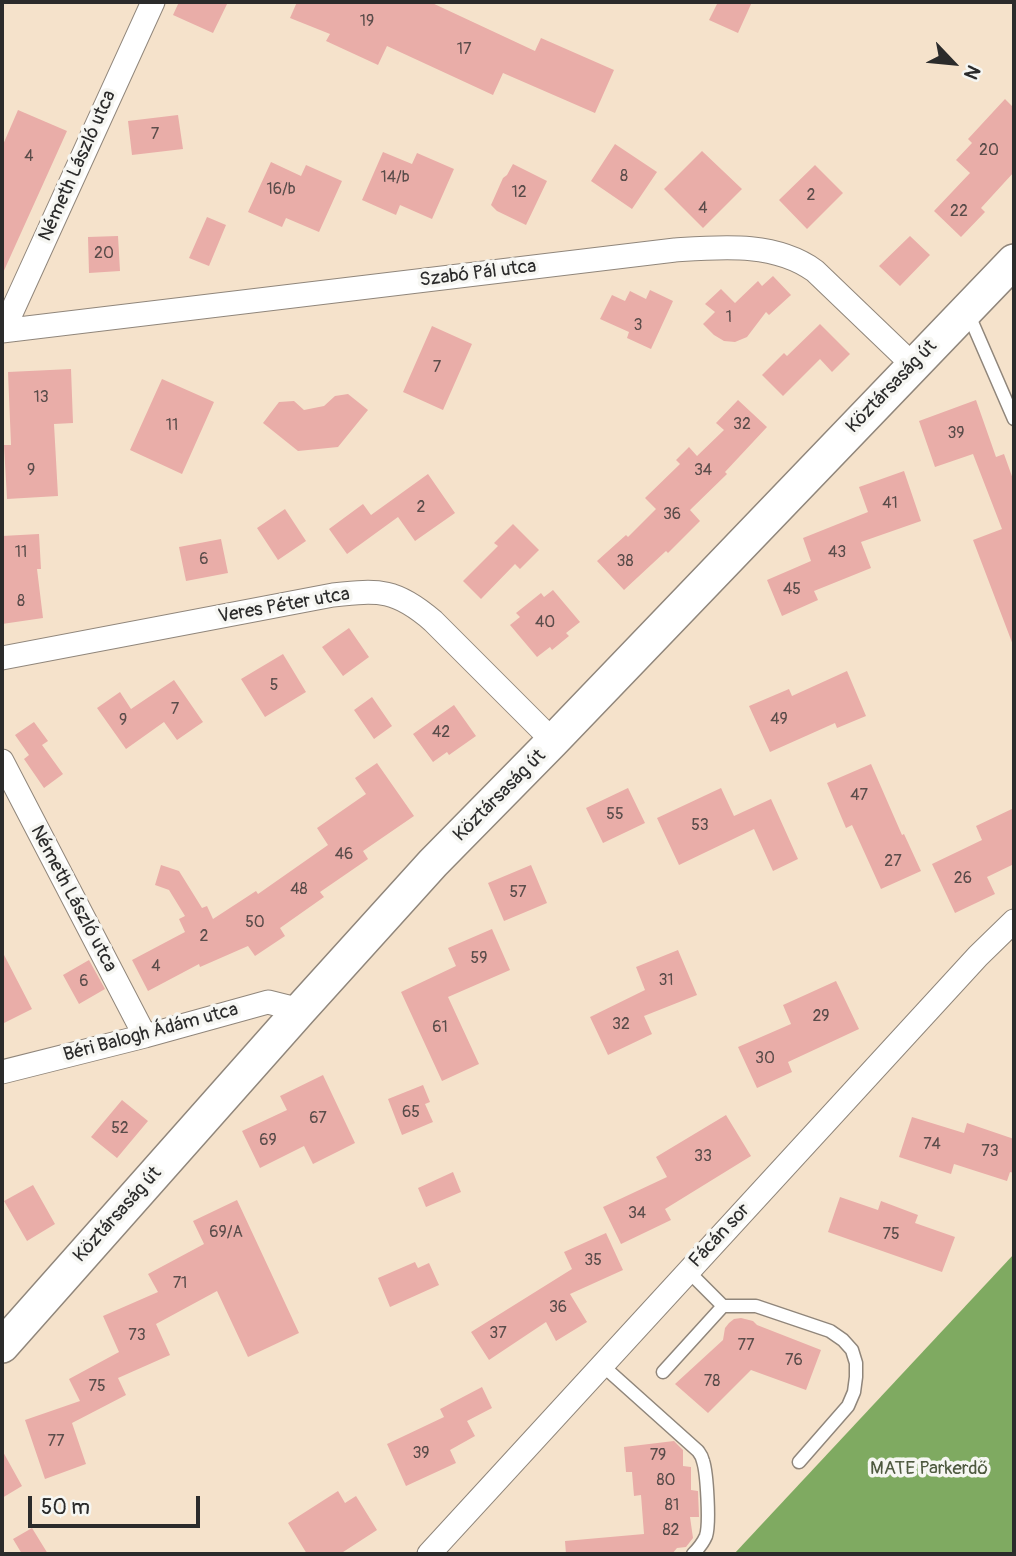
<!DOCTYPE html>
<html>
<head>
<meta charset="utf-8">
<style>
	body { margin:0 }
	#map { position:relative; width:1016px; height:1556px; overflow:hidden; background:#f5e2cb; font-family:Pangolin,sans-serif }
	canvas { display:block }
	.frame { position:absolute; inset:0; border:4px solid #2b2b2b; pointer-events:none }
	.north { position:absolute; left:918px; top:28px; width:70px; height:70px; -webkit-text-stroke:5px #f6f6f2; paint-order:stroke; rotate:116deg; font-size:19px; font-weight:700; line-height:28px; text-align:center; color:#2b2b2b }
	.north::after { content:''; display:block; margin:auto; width:24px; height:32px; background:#2b2b2b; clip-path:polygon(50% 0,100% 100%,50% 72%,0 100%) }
	.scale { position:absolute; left:28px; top:1496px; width:172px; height:32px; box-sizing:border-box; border:4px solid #2b2b2b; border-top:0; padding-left:9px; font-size:21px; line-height:24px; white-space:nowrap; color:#2b2b2b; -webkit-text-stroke:5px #f6f6f2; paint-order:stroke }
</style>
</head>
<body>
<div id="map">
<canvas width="1016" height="1556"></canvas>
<div class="frame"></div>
<div class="north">N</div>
<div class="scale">50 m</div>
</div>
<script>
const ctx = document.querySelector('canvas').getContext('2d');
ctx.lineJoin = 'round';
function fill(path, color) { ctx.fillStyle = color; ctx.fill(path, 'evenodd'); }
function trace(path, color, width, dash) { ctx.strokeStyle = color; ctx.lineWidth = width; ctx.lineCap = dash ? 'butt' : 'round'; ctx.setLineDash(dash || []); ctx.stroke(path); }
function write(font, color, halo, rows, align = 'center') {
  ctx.font = font + ' Pangolin,sans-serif'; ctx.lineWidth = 7; ctx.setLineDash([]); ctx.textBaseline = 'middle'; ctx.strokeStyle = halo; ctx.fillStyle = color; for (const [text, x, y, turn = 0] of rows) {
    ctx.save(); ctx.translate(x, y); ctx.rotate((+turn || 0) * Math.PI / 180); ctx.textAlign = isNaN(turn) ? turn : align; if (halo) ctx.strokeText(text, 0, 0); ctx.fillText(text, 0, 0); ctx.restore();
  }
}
const forest = new Path2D(`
	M1014,1254V1554H734Z`);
const building = new Path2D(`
	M179,2H228L213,33L173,15Z
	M297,2H430L535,51L541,38L614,70L595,113L503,73L493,95L387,46L378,65L326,41L330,34L290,18Z
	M718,2H752L738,33L709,20Z
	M1005,99L1014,108V172L981,208L985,212L961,237L934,211L970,173L956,160L972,143L968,139Z
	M18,110L67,131L2,275V147Z
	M178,115L183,149L132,155L128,121Z
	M615,144L657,172L632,209L591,181Z
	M702,151L742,189L703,228L664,189Z
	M383,152L412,164L417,153L454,169L432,219L400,205L396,215L362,200Z
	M271,162L301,176L306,165L342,181L319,232L286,218L282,227L248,212Z
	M513,164L547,181L526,225L497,211L491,205L503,178L507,175Z
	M815,165L843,193L807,229L779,200Z
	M207,217L226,225L209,266L189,258Z
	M118,236L120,271L89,273L88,237Z
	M910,236L930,255L900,286L879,266Z
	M773,276L791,295L769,315L766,312L747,337L735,342L724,341L714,335L703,324L715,312L705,304L721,289L735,303L758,281L762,286Z
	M650,290L673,301L651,349L627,338L629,332L600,319L612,295L625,301L630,291L646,299Z
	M820,324L850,354L832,372L820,359L783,396L762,375L784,353L787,356Z
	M432,326L472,344L443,410L403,392Z
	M71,369L73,423L54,424L58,496L7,499L4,445H11L8,372Z
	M162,379L214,402L182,474L130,450Z
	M348,394L368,410L338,447L298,451L263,423L279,402L294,401L304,410L324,406L335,396Z
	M738,400L767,427L725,472L727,474L690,510L700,521L668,553L666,551L624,590L597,561L626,535L628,537L656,509L645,498L680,464L676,460L689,447L697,456L724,430L716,423Z
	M976,400L996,457L1004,454L1014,482V645H1013L973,540L1002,529L973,454L935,467L919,421Z
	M904,471L921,521L861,542L871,568L814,591L818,600L782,616L767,580L811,561L803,538L868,512L859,487Z
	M428,474L455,513L415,541L398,517L347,554L329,529L363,504L371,515Z
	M285,509L306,541L278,560L257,528Z
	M513,524L539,550L520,569L515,564L481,599L463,581L498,546L494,543Z
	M39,534L41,569H37L43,618L2,624V536Z
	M221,539L228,573L186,581L179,547Z
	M553,590L580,622L566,633L569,636L552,650L550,647L537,657L510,625L520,617L516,613L541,593L544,597Z
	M349,628L369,657L343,676L322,647Z
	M283,654L306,692L265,717L241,679Z
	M847,671L866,716L837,728L835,723L770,752L749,706L789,689L792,696Z
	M174,680L203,722L177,740L164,722L126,749L97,708L120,692L131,709Z
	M372,697L392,726L374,739L354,710Z
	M454,705L476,736L449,755L447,752L433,762L413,734Z
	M34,722L48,741L42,745L63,774L44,788L24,759L29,755L15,735Z
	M377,763L414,816L363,851L368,859L320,892L324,897L280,928L285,936L255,956L248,946L200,967L199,964L148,991L132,960L185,932L179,919L185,916L169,890L155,885L161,865L179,871L202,908L207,906L213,919L256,891L258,894L328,845L317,828L366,794L355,778Z
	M871,764L902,835L904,834L921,871L881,889L852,825L846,828L827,783Z
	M628,788L645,823L603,843L586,808Z
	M721,788L734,816L771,799L798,859L773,871L754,829L679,865L657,818Z
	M1014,808V864L987,877L995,894L955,913L932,864L982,840L976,826Z
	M531,865L547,903L504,921L488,883Z
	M492,929L510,970L448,997L479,1064L442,1081L401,992L456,966L448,948Z
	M678,950L697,995L644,1016L652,1034L608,1055L590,1017L645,990L636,967Z
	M2,951L32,1009L2,1024Z
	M89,960L105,989L79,1004L63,975Z
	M836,981L859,1029L788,1062L792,1072L757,1088L738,1047L791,1024L783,1005Z
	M323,1075L355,1143L313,1164L304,1146L260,1168L242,1131L287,1110L280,1096Z
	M423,1085L430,1102L425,1104L433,1122L402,1135L388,1099Z
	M122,1100L148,1121L117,1158L91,1137Z
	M726,1115L751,1156L665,1209L671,1220L621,1244L603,1207L667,1177L656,1157Z
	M912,1117L964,1133L967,1123L1014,1139V1173L1010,1172L1007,1181L954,1164L951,1174L899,1157Z
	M453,1172L461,1192L426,1207L418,1188Z
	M33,1185L55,1224L27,1241L4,1201Z
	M840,1197L878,1210L881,1201L918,1215L915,1223L955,1237L942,1272L828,1232Z
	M237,1200L299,1333L248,1357L217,1291L156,1324L170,1355L118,1378L126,1395L72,1423L86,1464L45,1479L25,1420L80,1401L69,1379L119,1352L103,1316L158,1292L148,1274L204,1244L193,1221Z
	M606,1233L623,1270L570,1294L587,1322L556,1341L546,1322L489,1360L471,1332L572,1269L564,1252Z
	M415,1262L418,1268L429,1263L439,1285L390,1307L378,1278Z
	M741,1318L753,1321L757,1325L821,1350L806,1390L751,1370L708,1413L675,1384L723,1340L725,1328L729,1323L734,1319Z
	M482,1387L492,1408L467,1421L475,1436L450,1450L456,1463L406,1486L387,1444L444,1417L440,1409Z
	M674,1441L683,1450V1466L691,1467V1490L698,1491L699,1517H690L693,1538L686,1547L677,1548L672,1554H566L565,1541L644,1534L641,1495L634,1496L632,1472H626L624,1447Z
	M2,1450L22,1486L2,1498Z
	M338,1491L345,1503L356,1496L377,1530L340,1554H307L288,1523Z
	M32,1528L48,1554H22L13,1539Z`);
const lane = new Path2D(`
	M968,313L1014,419
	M688,1271L723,1306H756L830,1331L843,1340L852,1350L856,1363V1377L854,1392L848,1406L799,1462
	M602,1365L698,1451C701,1455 702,1456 703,1461C707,1473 710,1524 706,1536C703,1543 698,1549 693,1554
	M663,1372L723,1306`);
const street = new Path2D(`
	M2,331L675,250C722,247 775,242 815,271L913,365
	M3,331L153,2
	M2,658L333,595C380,590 396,589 433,621L553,741
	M2,761L145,1036
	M2,1072L145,1036L268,1002L300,1010
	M429,1554L978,956L1014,921`);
const secondary = new Path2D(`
	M2,1346L300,1010L433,863L553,741L1014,261`);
const numberNames = [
	["19",367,22],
	["17",464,50],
	["7",155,135],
	["20",989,151],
	["4",29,157],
	["8",624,177],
	["14/b",395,178],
	["16/b",281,190],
	["12",519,193],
	["2",811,196],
	["4",703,209],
	["22",959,212],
	["20",104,254],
	["1",729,318],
	["3",638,326],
	["7",437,368],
	["13",41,398],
	["32",742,425],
	["11",172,426],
	["39",956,434],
	["9",31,471],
	["34",703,471],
	["41",890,504],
	["2",421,508],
	["36",672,515],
	["11",21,553],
	["43",837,553],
	["6",204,560],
	["38",625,562],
	["45",792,590],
	["8",21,602],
	["40",545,623],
	["5",274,686],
	["7",175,710],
	["49",779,720],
	["9",123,721],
	["42",441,733],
	["47",859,796],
	["55",615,815],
	["53",700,826],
	["46",344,855],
	["27",893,862],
	["26",963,879],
	["48",299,890],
	["57",518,893],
	["50",255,923],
	["2",204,937],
	["59",479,959],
	["4",156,967],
	["31",666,981],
	["6",84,982],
	["29",821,1017],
	["32",621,1025],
	["61",440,1028],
	["30",765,1059],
	["65",411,1113],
	["67",318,1119],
	["52",120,1129],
	["69",268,1141],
	["74",932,1145],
	["73",990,1152],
	["33",703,1157],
	["34",637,1214],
	["69/A",226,1233],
	["75",891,1235],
	["35",593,1261],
	["71",180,1284],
	["36",558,1308],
	["37",498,1334],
	["73",137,1336],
	["77",746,1346],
	["76",794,1361],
	["78",712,1382],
	["75",97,1387],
	["77",56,1442],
	["39",421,1454],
	["79",658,1456],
	["80",666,1481],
	["81",672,1506],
	["82",671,1531]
];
const streetNames = [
	["Németh László utca",78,166,-66],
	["Szabó Pál utca",478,274,-7],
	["Köztársaság út",892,387,-46],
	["Veres Péter utca",284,606,-10],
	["Köztársaság út",500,796,-45],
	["Németh László utca",73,899,62],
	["Béri Balogh Ádám utca",151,1033,-15],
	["Köztársaság út",118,1215,-48],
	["Fácán sor",720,1236,-47]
];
const parkNames = [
	["MATE Parkerdő",929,1469]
];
fill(forest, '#7faa61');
fill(building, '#e9ada8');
trace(lane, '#90867b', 15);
trace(street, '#90867b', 25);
trace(secondary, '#90867b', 36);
trace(lane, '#fff', 12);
trace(street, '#fff', 23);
trace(secondary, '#fff', 33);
write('16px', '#5a4c4a', null, numberNames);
write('19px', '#2b2b2b', '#f6f6f2', streetNames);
write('19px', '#4e593f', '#f6f6f2', parkNames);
</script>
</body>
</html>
